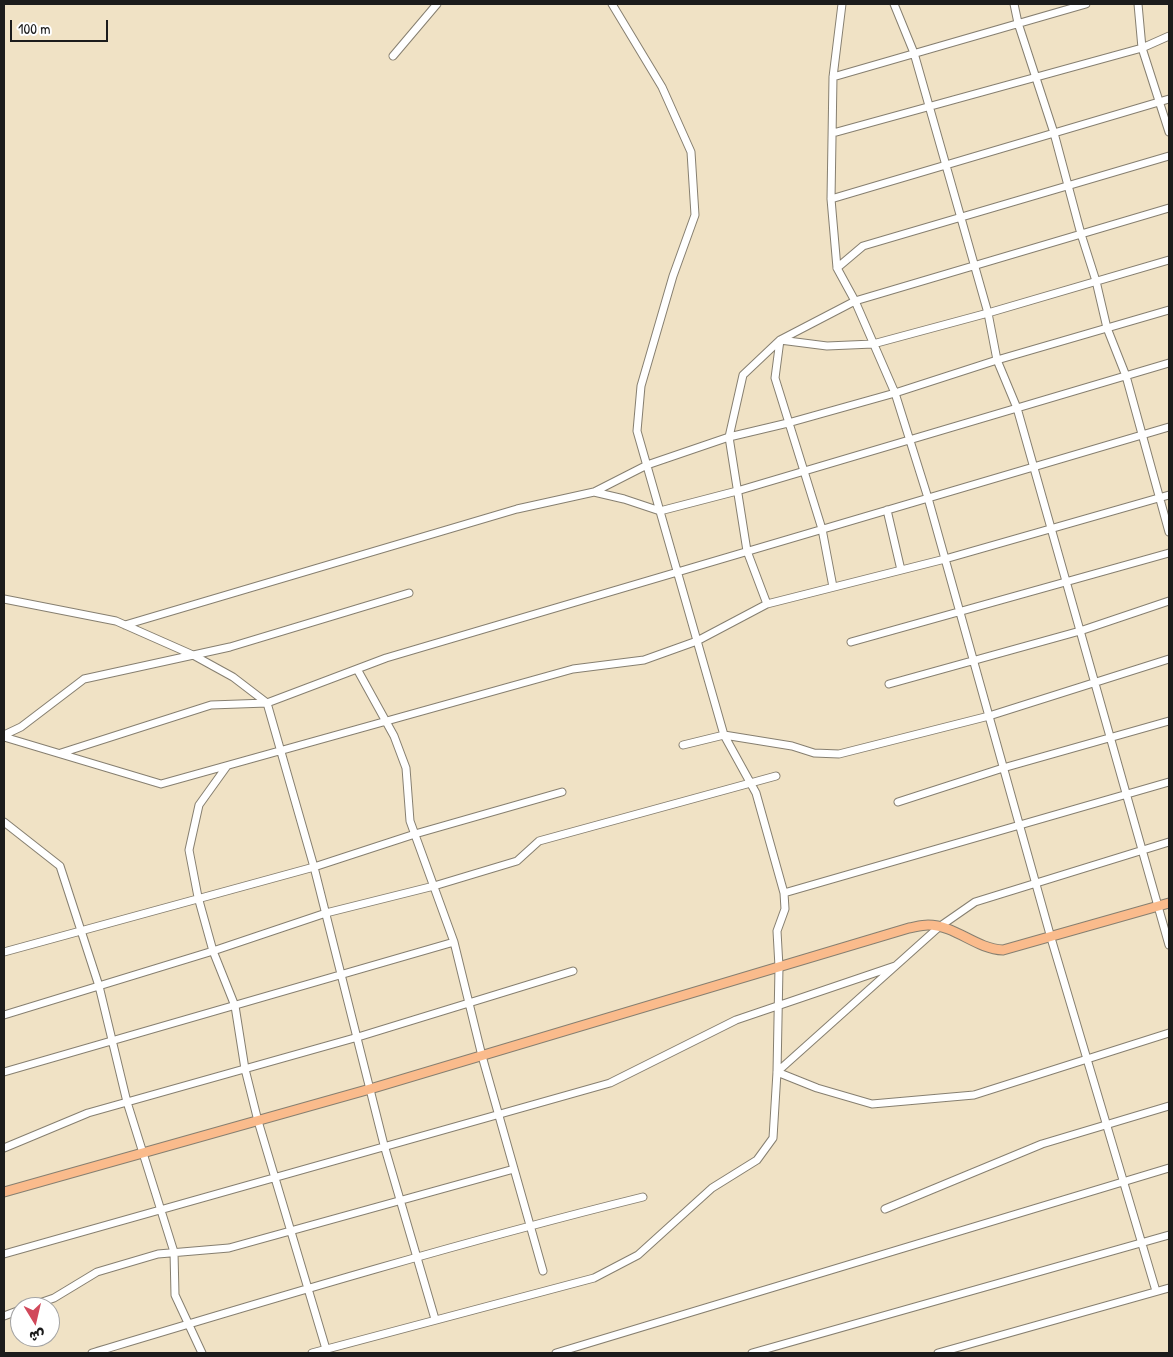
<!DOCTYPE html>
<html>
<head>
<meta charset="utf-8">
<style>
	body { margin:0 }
	#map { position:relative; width:1173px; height:1357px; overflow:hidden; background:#f0e2c5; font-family:"Patrick Hand","Playpen Sans Arabic",sans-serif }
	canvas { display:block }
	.frame { position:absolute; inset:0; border:5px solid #1c1c1c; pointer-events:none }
	.north { position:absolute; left:10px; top:1297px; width:50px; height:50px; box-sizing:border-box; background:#fff; border:1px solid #a4a4a4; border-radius:50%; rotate:171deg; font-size:14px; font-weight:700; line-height:20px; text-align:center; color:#1c1c1c }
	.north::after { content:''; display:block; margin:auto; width:18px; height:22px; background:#d1495b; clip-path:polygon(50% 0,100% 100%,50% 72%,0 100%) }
	.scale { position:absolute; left:10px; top:20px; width:98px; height:22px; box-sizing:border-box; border:2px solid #1c1c1c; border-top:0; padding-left:6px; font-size:15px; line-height:18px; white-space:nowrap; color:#1c1c1c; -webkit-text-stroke:4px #fff; paint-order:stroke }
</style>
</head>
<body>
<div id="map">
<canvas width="1173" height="1357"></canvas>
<div class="frame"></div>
<div class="north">ش</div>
<div class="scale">100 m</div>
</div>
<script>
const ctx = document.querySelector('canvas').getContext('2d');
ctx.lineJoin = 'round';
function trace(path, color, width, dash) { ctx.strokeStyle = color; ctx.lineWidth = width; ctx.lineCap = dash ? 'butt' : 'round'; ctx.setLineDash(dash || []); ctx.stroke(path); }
const minor = new Path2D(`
	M842,4L833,77L831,199L837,268L855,301L895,393L928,498L1051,938L1156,1291
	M894,4L914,53L988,313L997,360L1017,408L1169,945
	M1014,4L1018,23L1054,133L1081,234L1096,281L1107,328L1126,376L1169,532
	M1138,4L1142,48L1169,132
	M393,56L437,4
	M833,77L1086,4
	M833,133L1142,48L1169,36
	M831,199L1169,99
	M837,268L863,246L1169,156
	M594,492L647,465L729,437L788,423L895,393L997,360L1169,310
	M887,510L901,570
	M833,587L822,529L775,378L780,340L855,301L1169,208
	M4,599L116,621L193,655L233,677L267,703L314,867L384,1145L435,1319
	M767,604L747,551L729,437L743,375L780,340L827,346L873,344L988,313L1169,260
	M125,625L517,509L594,492L624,499L660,511L737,491L1169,363
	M851,642L1169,553
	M357,669L394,736L406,768L410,821L454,942L482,1056L543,1271
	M889,684L1080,631L1169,601
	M4,735L21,727L84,679L230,647L409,593
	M4,737L161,784L573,669L644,660L697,641L767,604L945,559L1169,495
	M683,745L724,735L792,746L814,753L839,754L989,716L1169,659
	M61,753L211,705L267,703L386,658L1169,427
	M227,766L199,805L189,850L198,897L213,951L235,1006L245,1069L258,1121L326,1349
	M898,802L1003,768L1169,721
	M4,822L60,866L99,986L127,1102L174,1252L175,1295L202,1353
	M784,893L1169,782
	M4,952L314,867L415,834L562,792
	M4,1015L213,951L326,913L434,886L517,861L539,841L776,776
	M4,1072L454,942
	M777,1072L939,927L975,902L1169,842
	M777,1072L817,1088L872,1104L974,1095L1169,1033
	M4,1148L88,1113L358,1037L573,971
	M885,1209L1042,1144L1169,1106
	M4,1254L610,1083L736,1020L895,966
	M28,1307L54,1298L97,1272L158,1254L229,1248L514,1169
	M4,1316L20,1310
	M92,1353C275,1298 457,1243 643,1197
	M312,1353L594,1278L638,1255L712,1188L757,1160L773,1138L777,1072L779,967L777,931L785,909L784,893L756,793L724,735L637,431L641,386L673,276L695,215L691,152L662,87L612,4
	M556,1353L1169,1168
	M752,1353L1169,1235
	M938,1353L1169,1288`);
const major = new Path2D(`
	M4,1192L370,1089L909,928C915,927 922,925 928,925C955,925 976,949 1003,950L1169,903`);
trace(minor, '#867f70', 9);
trace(major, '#867f70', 11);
trace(minor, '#fff', 7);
trace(major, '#fabb8c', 9);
</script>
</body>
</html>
